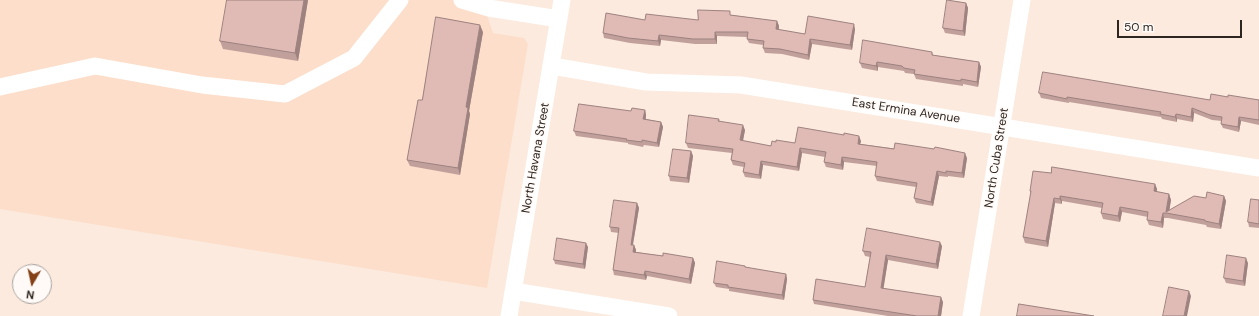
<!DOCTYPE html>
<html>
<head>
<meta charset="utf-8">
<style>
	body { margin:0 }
	#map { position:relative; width:1259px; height:316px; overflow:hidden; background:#fceade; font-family:"DM Sans",sans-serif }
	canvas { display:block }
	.north { position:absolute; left:12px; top:264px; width:40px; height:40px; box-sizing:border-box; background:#fffaf7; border:1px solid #aba5a1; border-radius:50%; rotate:189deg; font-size:11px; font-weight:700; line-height:16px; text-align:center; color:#2d251f }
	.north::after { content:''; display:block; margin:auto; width:14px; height:18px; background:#844016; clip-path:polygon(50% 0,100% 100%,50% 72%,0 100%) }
	.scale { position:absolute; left:1117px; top:20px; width:125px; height:18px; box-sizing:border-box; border:2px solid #2d251f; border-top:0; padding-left:5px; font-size:12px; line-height:14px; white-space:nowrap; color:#2d251f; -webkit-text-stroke:3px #fffaf7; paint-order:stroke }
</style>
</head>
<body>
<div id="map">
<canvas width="1259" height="316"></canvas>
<div class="north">N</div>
<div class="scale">50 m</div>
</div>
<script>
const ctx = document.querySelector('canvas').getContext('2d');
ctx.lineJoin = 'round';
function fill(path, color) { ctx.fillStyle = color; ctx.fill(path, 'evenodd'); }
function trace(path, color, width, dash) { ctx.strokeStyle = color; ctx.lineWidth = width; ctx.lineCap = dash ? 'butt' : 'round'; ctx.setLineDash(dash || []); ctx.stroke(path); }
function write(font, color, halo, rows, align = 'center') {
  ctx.font = font + ' "DM Sans",sans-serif'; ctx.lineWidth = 3; ctx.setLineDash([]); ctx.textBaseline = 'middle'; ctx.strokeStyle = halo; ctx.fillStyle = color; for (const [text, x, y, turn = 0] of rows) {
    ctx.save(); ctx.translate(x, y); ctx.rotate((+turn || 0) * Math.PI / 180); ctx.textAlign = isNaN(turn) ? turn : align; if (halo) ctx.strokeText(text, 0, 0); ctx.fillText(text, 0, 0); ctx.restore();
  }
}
const built = new Path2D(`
	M0,0H490L488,18L493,33L524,38L528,44L487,288L0,209Z`);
const minor = new Path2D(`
	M462,0L489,8L559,19
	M552,66L646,82L741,85L1259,168
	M0,87L95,66L202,85L285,94L354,58L400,0
	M513,291L669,316
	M509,316L562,0
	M971,316L1022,0`);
const wall = new Path2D(`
	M308,0L298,61L223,49L220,41Z
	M966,3L968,8L965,36L945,33L943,28Z
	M731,15L777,21L779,26V30L805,34L855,29L852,50L812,44L809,60L782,54L765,53L763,48V45L749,43L747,39V37L717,36V44H695L661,40L660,46L630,43L604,38L603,33L645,20H698Z
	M483,32L469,111L470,114L460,175L410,166L407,160L422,100Z
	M932,52L933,55L979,62L981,67L978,87L963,84V86L916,79L914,74L905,73L904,71L878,67V71L862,68L860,63Z
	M1039,93L1210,100L1228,97L1259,100V125L1241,121L1239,132L1223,128L1221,124L1222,121L1212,120L1194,113L1193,122L1177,119V122L1162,119L1161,117L1069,102V103L1041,98Z
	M645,110L646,115V119L661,122L663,127L659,147L644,145L643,147L628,144V143L576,136L574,131L631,111Z
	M719,119L720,122L745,130L743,141L771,146L795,143L861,141L860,144L967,158L964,178L948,176V177L939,176L933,206L916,203L914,198L916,187L877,181L875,176L877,166L844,162L843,170L826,167L824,162L825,157L802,153L799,171L763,165L761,179L745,177L743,172L744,167L733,165L731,160L732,153L688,148L686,143Z
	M691,151L693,156L689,183L670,181L669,176Z
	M1155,184L1157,189V192L1169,194L1171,200L1169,210L1206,198L1224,196L1226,201L1221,229L1207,227L1206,225L1168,218H1164L1163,228L1149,225L1147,220L1148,217L1122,212L1120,222L1103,219L1101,213L1102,208L1062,201V204L1055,203L1048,247L1025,243L1023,237L1031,194L1030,191Z
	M1259,200V228L1249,227L1248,222Z
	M637,203L639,208L633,245H634L636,250V252L663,256L693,258L695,263L691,284L647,276L646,280L614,275L613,270L619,233L611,232L610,227Z
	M942,246L938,269L888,260L883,288L943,302L941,316H888L814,304L813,300L865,287L870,257L865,256L863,251Z
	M588,247L585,269L555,264L554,260Z
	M1248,263L1245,286L1226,283L1224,278Z
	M745,266L746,268L786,274L787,279L784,300L729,291V289L716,287L714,283Z`);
const shadedWall = new Path2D(`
	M304,0H308L298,61L295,53Z
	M966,3L968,8L965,36L963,31Z
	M777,21L779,26L778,34L776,29Z
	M854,24L855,29L852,50L850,45Z
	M480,25L483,32L469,111L470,114L460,175L458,168L466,107Z
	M715,32L717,36V44L715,39Z
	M659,35L661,40L660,46L658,41Z
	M810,39L812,44L809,60L808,55Z
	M877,62L878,67V71L876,66Z
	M979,62L981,67L978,87L977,82Z
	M1192,108L1194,113L1193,122L1191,117Z
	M645,110L646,115L645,124L643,119Z
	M1176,114L1177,119V122L1175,117Z
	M1239,117L1241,121L1239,132L1238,127Z
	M661,122L663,127L659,147L657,143Z
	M743,125L745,130L742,145L740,140Z
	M859,136L861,141L859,148L858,144Z
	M800,148L802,153L799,171L797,167Z
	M691,151L693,156L689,183L687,178Z
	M965,153L967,158L964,178L962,173Z
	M842,157L844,162L843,170L841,165Z
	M761,161L763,165L761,179L759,175Z
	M937,171L939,176L933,206L931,202Z
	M1155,184L1157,189L1156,197L1154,191Z
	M1169,194L1171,200L1169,213L1166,212Z
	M1060,196L1062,201V204L1060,199Z
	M1224,196L1226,201L1221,229L1219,224Z
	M1054,198L1055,203L1048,247L1046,241Z
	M637,203L639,208L632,249L631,245Z
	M1120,207L1122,212L1120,222L1118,216Z
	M1163,213L1164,218L1163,228L1161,222Z
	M940,242L942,246L938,269L936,264Z
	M586,243L588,247L585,269L583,264Z
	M634,245L636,250L635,257L633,252Z
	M886,255L888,260L883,292L881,288Z
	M693,258L695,263L691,284L689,279Z
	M1246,258L1248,263L1245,286L1243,281Z
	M645,271L647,276L646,280L644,275Z
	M786,274L787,279L784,300L782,295Z
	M1189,291L1191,296L1187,316H1184Z
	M941,297L943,302L941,316H938Z`);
const building = new Path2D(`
	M227,0H304L295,53L220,41Z
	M947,0L966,3L963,31L943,28Z
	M698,10L730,11V15L777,21L776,29L805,34L808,16L854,24L850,45L810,39L808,55L780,49L763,48L764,41L747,39L748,32H715V39H693L659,35L658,41L628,38L603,33L606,13L645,20L646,14L698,20Z
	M436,17L480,25L466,107L468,108L458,168L407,160L418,100H422Z
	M863,40L932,52V55L979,62L977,82L961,79V81L914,74L915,70L904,68L902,66L877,62L876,66L860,63Z
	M1043,72L1210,100L1211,94L1228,97V95L1259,100V120L1239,117L1238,127L1221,124L1222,117L1210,115L1192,108L1191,117L1176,114L1175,117L1160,114L1161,112L1067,97V99L1039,93Z
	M579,104L631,111L632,108L645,110L643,119L661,122L657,143L642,140V142L626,140L627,139L574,131Z
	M689,115L719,119L718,121L743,125L740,140L771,146L772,141L776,142V140L795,143L798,127L844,135V133L859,136L858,144L894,149L895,143L934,149L935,147L965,153L962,173L946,171V173L937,171L931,202L914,198L917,183L875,176L877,162L842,157L841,165L824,162L826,152L800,148L797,167L761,161L759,175L743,172L745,163L731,160L733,149L686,143Z
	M673,149L691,151L687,178L669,176Z
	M1052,167L1155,184L1154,191L1169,194L1166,212L1194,196L1206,198L1207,192L1224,196L1219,224L1205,221V220L1166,213H1163L1161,222L1147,220L1148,212L1120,207L1118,216L1101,213L1103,203L1060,196V199L1054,198L1046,241L1023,237L1031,191H1030L1033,171L1051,173Z
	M1251,199L1259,200V224L1248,222Z
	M614,200L637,203L631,245H634L633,252L663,256V253L693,258L689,279L645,271L644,275L613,270L619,228L610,227Z
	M867,228L940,242L936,264L886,255L881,288L941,297L938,316H917L813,300L816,279L865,287L871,252L863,251Z
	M557,238L586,243L583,264L554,260Z
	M1227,255L1246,258L1243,281L1224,278Z
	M717,261L745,266V267L786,274L782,295L728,287V285L714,283Z
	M1169,287L1189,291L1184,316H1163Z
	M1019,304L1094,316H1017Z`);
const streetNames = [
	["East Ermina Avenue",906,111,9],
	["North Havana Street",536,158,-80],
	["North Cuba Street",997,158,-81]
];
fill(built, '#fcdeca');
trace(minor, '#fff', 17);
fill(wall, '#c1a09c');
fill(shadedWall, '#9d827f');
fill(building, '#e0bab5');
trace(building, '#9d827f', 1);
write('12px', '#2d251f', '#fffaf7', streetNames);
</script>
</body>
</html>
